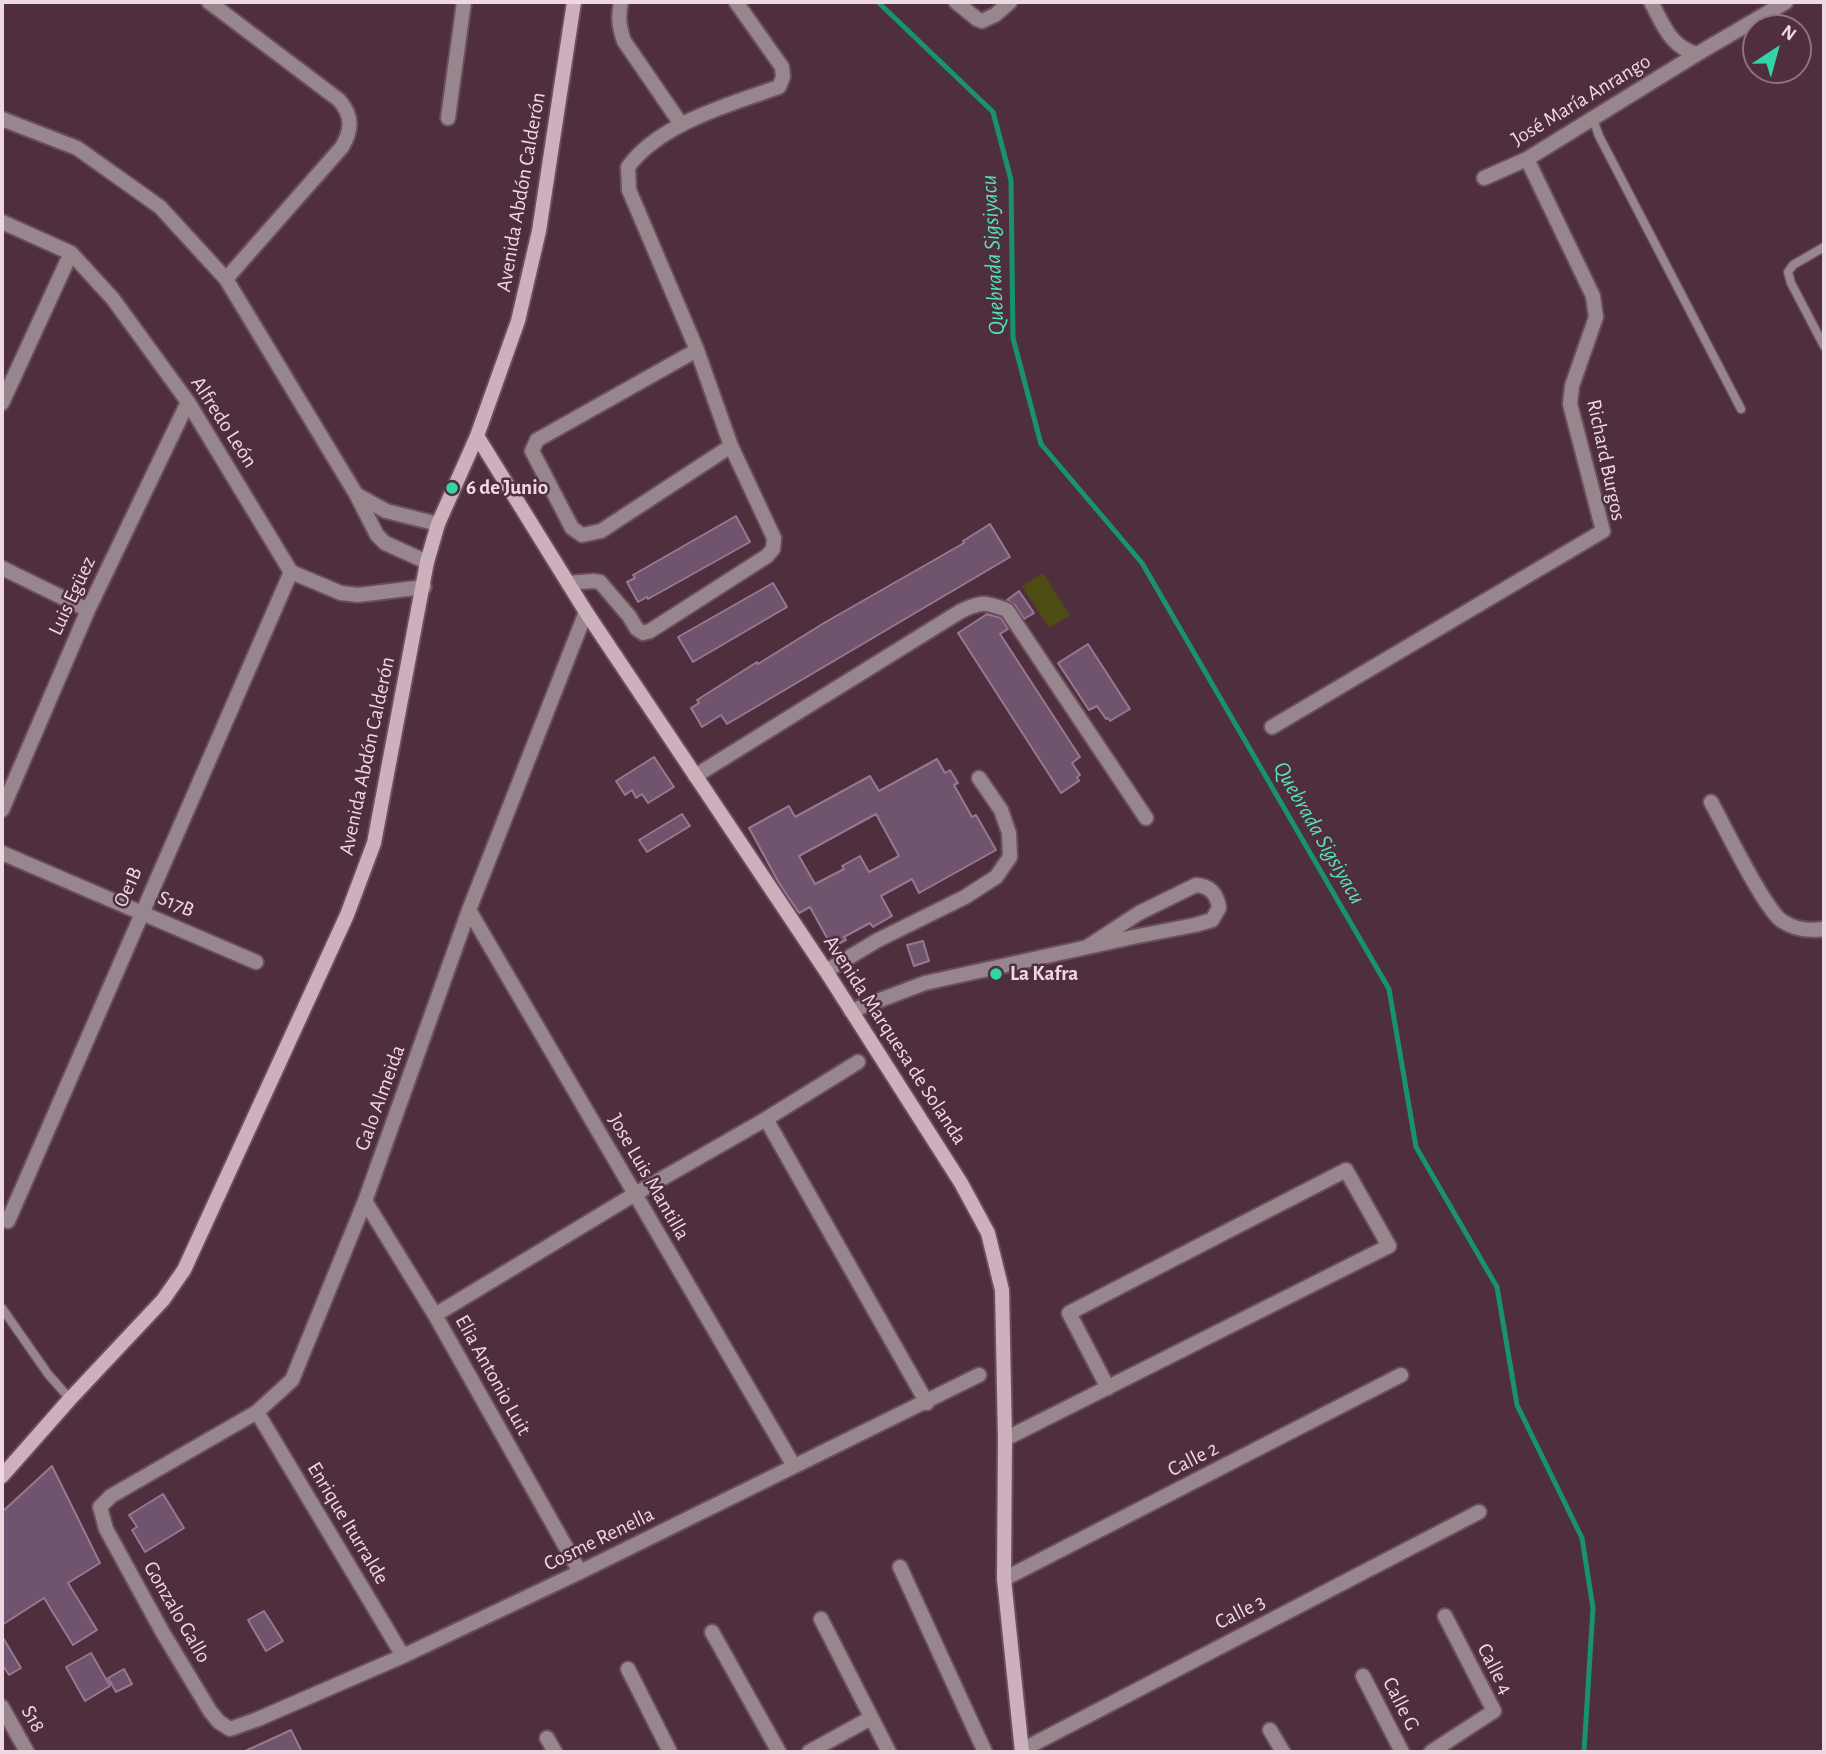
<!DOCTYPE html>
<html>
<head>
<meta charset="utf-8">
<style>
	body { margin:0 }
	#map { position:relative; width:1826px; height:1754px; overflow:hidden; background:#4f2e3e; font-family:"Alegreya Sans",sans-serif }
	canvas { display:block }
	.frame { position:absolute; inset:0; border:4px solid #eed9e2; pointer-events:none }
	.north { position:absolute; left:1742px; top:14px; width:70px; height:70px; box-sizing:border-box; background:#4f2e3e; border:2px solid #8f7280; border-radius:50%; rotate:36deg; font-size:19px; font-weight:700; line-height:28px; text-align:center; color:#eed9e2 }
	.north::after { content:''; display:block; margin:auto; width:24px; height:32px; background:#33d4a8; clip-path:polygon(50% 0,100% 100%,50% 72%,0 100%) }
</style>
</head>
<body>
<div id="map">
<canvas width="1826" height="1754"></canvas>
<div class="frame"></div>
<div class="north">N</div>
</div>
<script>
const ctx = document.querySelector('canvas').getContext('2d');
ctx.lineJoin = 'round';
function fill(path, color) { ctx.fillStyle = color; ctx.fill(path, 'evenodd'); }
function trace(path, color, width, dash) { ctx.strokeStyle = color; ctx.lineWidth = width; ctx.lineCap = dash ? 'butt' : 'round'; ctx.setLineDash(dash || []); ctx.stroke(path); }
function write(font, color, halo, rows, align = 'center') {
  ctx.font = font + ' "Alegreya Sans",sans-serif'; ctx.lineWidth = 5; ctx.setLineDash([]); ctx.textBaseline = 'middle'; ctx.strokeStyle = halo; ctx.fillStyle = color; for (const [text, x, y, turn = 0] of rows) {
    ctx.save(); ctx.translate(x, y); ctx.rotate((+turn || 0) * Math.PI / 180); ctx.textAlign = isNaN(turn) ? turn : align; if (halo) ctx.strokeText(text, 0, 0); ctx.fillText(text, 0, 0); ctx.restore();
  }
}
const green = new Path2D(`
	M1043,573L1070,615L1049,628L1022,586Z`);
const stream = new Path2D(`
	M878,2L993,112L1011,180L1013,338L1041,444L1142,563L1389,989L1416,1147L1497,1287L1517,1405L1582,1538L1593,1608L1584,1752`);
const building = new Path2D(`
	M736,516L750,542L648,599L647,597L638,602L627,582L635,578L633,575Z
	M990,524L1010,557L727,724L721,715L702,727L691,708L699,703L697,700L757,662L758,664L824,623L964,543L963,541Z
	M773,583L787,607L693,662L678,637Z
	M1019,591L1034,613L1024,619L1015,605L1007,600Z
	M987,614L1001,618L1008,629L1000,634L1080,757L1072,763L1080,775L1077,777L1079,781L1061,793L958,633Z
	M1088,644L1130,709L1110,721L1108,718L1106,719L1097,706L1089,710L1058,663Z
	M654,757L674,787L648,803L642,794L636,798L632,790L625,795L616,781Z
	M937,759L945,773L950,770L958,783L954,785L972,817L976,815L996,850L919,893L912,879L881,896L892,916L873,927L870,923L844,937L846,940L832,947L810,907L799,913L779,883L749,828L789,806L795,817L870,776L879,791ZM876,814L899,856L869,872L860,856L842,866L844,869L815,884L799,856Z
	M682,814L690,826L647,852L639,840Z
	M923,941L929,961L914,966L907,945Z
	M52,1466L100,1563L68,1583L97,1630L73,1645L44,1598L2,1625V1512Z
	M163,1494L184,1528L145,1552L132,1530L137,1527L129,1515Z
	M264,1611L283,1641L266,1651L248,1620Z
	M2,1636L21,1668L9,1675L2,1664Z
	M91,1653L110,1686L85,1701L66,1667Z
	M124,1669L132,1684L116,1692L108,1678Z
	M291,1730L302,1752H243Z`);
const lane = new Path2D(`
	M1593,119L1599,136L1741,409
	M1824,247L1793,265L1788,272L1791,283L1824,346
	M2,1308L48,1374L70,1399`);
const street = new Path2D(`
	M209,2L339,100C353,116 352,130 342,147L226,279
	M621,2C618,17 619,27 624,41L681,124
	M956,2L977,19L982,21L995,15L1010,2
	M1651,2C1663,24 1670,47 1697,54
	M448,118L464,2
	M2,119L77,148L160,207L226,279L356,494L377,535L385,543L427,562
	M1484,178L1527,159L1697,54L1786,2
	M2,222L71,253L113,299L188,402L291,572L341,593L358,595L424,587
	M697,350L537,440L532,451L572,528L582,535L601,531L731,446
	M2,403L71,253
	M357,495L386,511L438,524
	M2,568L88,610
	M568,583L593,581L600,582L629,616L637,629L643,633L650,631L767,556L773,549L774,538L731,446L697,350L629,190L628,167C659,124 730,104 779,87L783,77L782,67L736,2
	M586,612L469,910L365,1201L292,1380L257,1412L111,1496L100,1507L106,1529L163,1633L210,1711L219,1722L230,1729L258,1719L403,1656L580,1572L979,1375
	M1272,727L1603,531L1570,404L1572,386L1596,317L1593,296L1527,159
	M695,776L961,611C982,601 985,602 1007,610L1146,818
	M1711,802C1724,825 1764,909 1782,921C1794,929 1810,931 1824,929
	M2,810L88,610L188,402
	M2,853L256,962
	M469,910L794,1466
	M826,971L878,940L965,897L996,877L1010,857L1009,833L1001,810L979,778
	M851,1011L925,983L1133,937L1195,925L1212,920L1219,908C1217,894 1210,886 1196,885L1139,913L1087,947
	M766,1119L927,1403
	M365,1201L435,1315L580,1572
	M8,1221L291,572
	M435,1315L635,1194L766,1119L858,1062
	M257,1412L403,1656
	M1005,1439L1389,1246L1346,1170L1069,1313L1108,1388
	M900,1567L985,1752
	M1004,1579L1401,1375
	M821,1619L889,1752
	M712,1632L779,1752
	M628,1669L670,1752
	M1363,1676L1402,1752
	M2,1707L27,1752
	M1270,1730L1283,1752
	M547,1738L555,1752
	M1022,1750L1479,1512
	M809,1752L871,1718
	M1431,1752L1494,1711L1445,1616`);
const secondary = new Path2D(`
	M477,436L586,612L826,971L961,1183L988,1233L1002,1290L1005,1439L1004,1579L1022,1752
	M2,1476L70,1399L163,1300L184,1270L347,915L374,843L427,562L438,524L477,436L518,321L539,231L574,2`);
const markers = [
	[452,488,7,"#33d4a8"],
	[996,974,7,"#33d4a8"]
];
const streetNames = [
	["José María Anrango",1581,100,-31],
	["Avenida Abdón Calderón",521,192,-80],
	["Alfredo León",224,422,57],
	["Richard Burgos",1606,460,78],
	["Luis Egüez",72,596,-65],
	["Avenida Abdón Calderón",367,756,-78],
	["Oe1B",128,887,-66],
	["S17B",176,904,23],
	["Avenida Marquesa de Solanda",895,1040,57],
	["Galo Almeida",380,1098,-70],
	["Jose Luis Mantilla",649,1177,60],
	["Elia Antonio Luit",493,1375,61],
	["Calle 2",1193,1459,-27],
	["Enrique Iturralde",348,1523,59],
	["Cosme Renella",599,1539,-26],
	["Gonzalo Gallo",177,1612,60],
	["Calle 3",1240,1612,-27],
	["Calle 4",1495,1669,63],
	["Calle G",1401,1704,63],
	["S18",33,1719,61]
];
const poiNames = [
	["6 de Junio",466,488],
	["La Kafra",1010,974]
];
const waterNames = [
	["Quebrada Sigsiyacu",993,255,-93],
	["Quebrada Sigsiyacu",1319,833,60]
];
fill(green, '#4d4d13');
trace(stream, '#189272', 5);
fill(building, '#70546d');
trace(building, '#967893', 2);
trace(lane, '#6c4d5c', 11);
trace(street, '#6c4d5c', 18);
trace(secondary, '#6c4d5c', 18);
trace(lane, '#97868d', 8);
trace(street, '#97868d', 14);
trace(secondary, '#ccb0bc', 14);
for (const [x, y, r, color] of markers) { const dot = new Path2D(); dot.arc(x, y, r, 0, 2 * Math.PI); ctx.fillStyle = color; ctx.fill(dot); trace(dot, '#4f2e3e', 2.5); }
write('21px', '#eed9e2', '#4f2e3e', streetNames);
write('bold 21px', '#eed9e2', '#4f2e3e', poiNames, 'left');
write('italic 23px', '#56e2b7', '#4f2e3e', waterNames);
</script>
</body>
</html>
